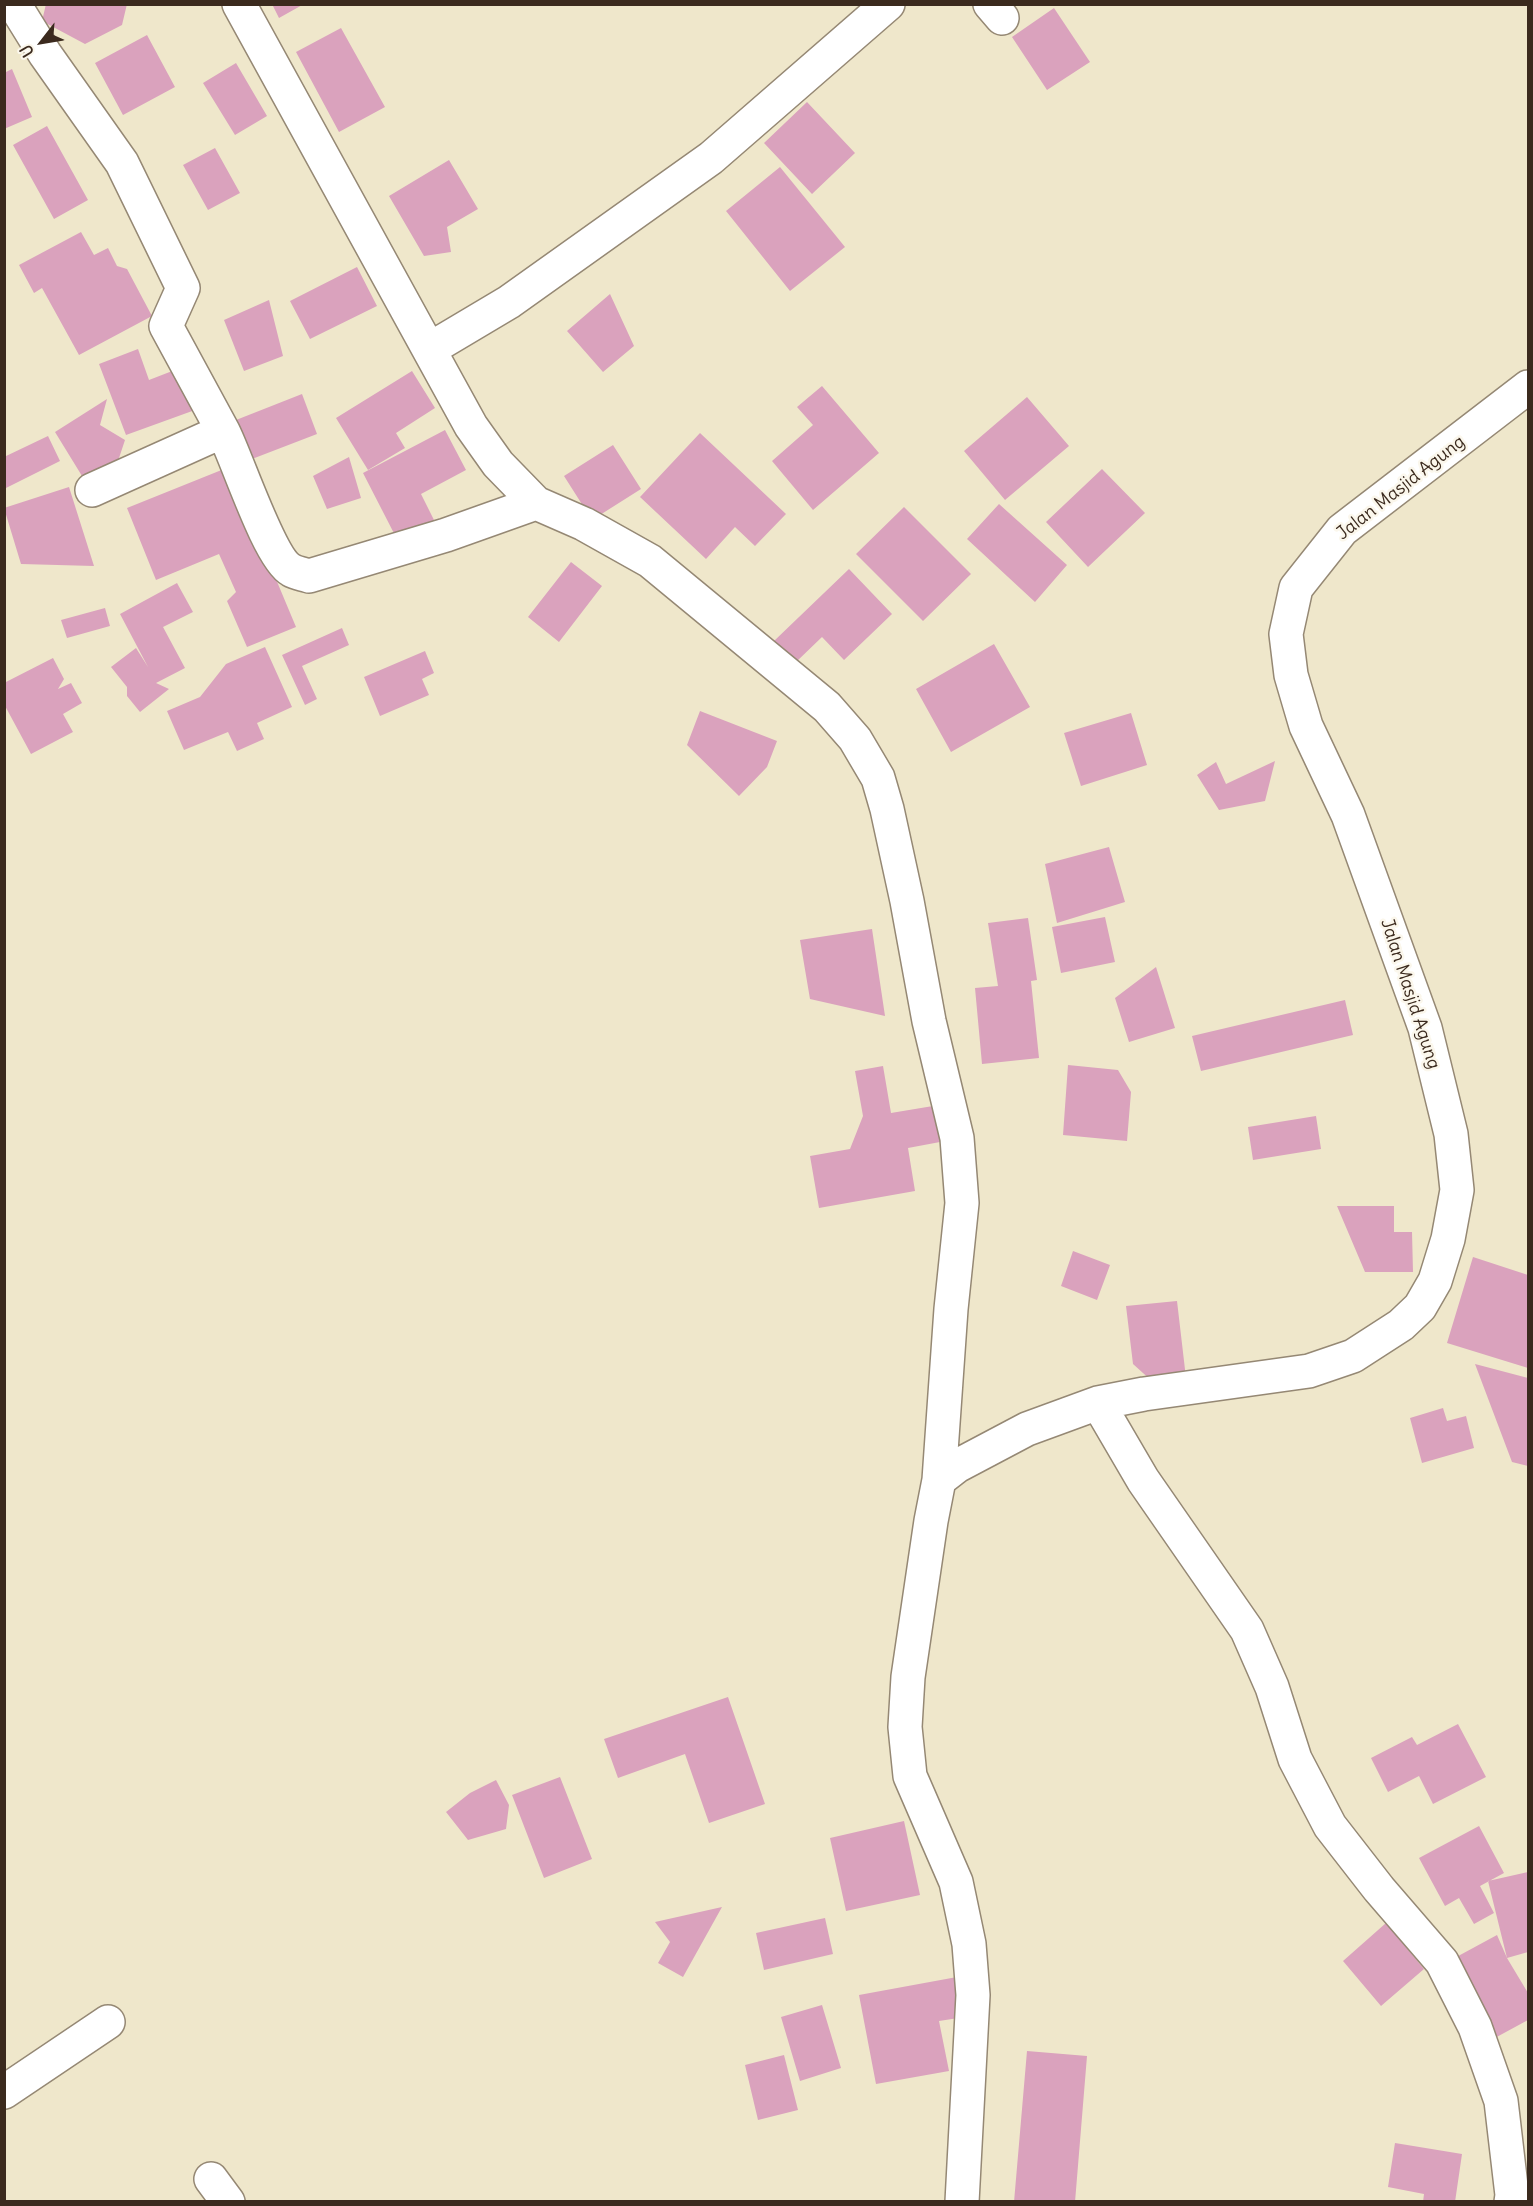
<!DOCTYPE html>
<html>
<head>
<meta charset="utf-8">
<style>
	body { margin:0 }
	#map { position:relative; width:1533px; height:2206px; overflow:hidden; background:#efe7cb; font-family:Delius,sans-serif }
	canvas { display:block }
	.frame { position:absolute; inset:0; border:6px solid #3b2a1e; pointer-events:none }
	.north { position:absolute; left:12px; top:12px; width:60px; height:60px; -webkit-text-stroke:4px #fbf7ec; paint-order:stroke; rotate:239deg; font-size:16px; font-weight:700; line-height:24px; text-align:center; color:#3b2a1e }
	.north::after { content:''; display:block; margin:auto; width:21px; height:27px; background:#3b2a1e; clip-path:polygon(50% 0,100% 100%,50% 72%,0 100%) }
</style>
</head>
<body>
<div id="map">
<canvas width="1533" height="2206"></canvas>
<div class="frame"></div>
<div class="north">U</div>
</div>
<script>
const ctx = document.querySelector('canvas').getContext('2d');
ctx.lineJoin = 'round';
function fill(path, color) { ctx.fillStyle = color; ctx.fill(path, 'evenodd'); }
function trace(path, color, width, dash) { ctx.strokeStyle = color; ctx.lineWidth = width; ctx.lineCap = dash ? 'butt' : 'round'; ctx.setLineDash(dash || []); ctx.stroke(path); }
function write(font, color, halo, rows, align = 'center') {
  ctx.font = font + ' Delius,sans-serif'; ctx.lineWidth = 5; ctx.setLineDash([]); ctx.textBaseline = 'middle'; ctx.strokeStyle = halo; ctx.fillStyle = color; for (const [text, x, y, turn = 0] of rows) {
    ctx.save(); ctx.translate(x, y); ctx.rotate((+turn || 0) * Math.PI / 180); ctx.textAlign = isNaN(turn) ? turn : align; if (halo) ctx.strokeText(text, 0, 0); ctx.fillText(text, 0, 0); ctx.restore();
  }
}
const building = new Path2D(`
	M46,4H127L122,25L85,44L42,21Z
	M272,4H304L279,18Z
	M1054,8L1090,62L1047,90L1012,37Z
	M341,28L385,107L339,132L296,52Z
	M147,35L175,87L123,115L95,63Z
	M236,63L267,116L235,135L203,83Z
	M12,69L32,117L4,129V73Z
	M807,102L855,153L812,194L764,143Z
	M47,126L88,200L54,219L13,145Z
	M215,148L240,193L208,210L183,165Z
	M449,160L478,209L447,227L451,252L424,256L389,196Z
	M780,167L845,247L790,291L726,211Z
	M81,232L94,255L108,248L117,266L127,269L152,316L79,355L42,288L34,293L19,265Z
	M357,267L377,306L310,339L290,301Z
	M610,294L634,346L603,372L567,331Z
	M269,300L283,356L244,371L224,320Z
	M138,349L149,380L180,368L195,410L126,435L99,364Z
	M412,371L435,408L396,433L405,448L368,470L336,418Z
	M822,386L879,453L813,510L772,461L813,425L797,407Z
	M302,394L317,434L252,459L236,420Z
	M1027,397L1069,446L1005,500L964,451Z
	M107,399L100,425L125,440L115,470L82,476L55,432Z
	M445,430L466,470L421,494L437,526L400,545L363,473Z
	M700,433L786,514L755,546L735,527L706,559L640,497Z
	M48,436L60,461L4,489V457Z
	M613,445L641,489L592,520L564,476Z
	M349,457L361,498L327,509L313,476Z
	M229,467L296,627L247,647L227,601L236,592L219,554L156,580L127,508Z
	M1102,469L1145,513L1088,567L1046,522Z
	M69,487L94,566L21,564L4,508Z
	M999,504L1067,565L1035,602L967,539Z
	M904,507L971,574L923,621L856,554Z
	M571,562L602,586L559,642L528,617Z
	M849,569L892,614L844,660L822,637L795,663L774,641Z
	M177,583L193,612L163,627L185,668L156,683L169,689L140,712L127,696V687L111,667L136,648L148,667L120,614Z
	M105,608L110,626L67,638L61,620Z
	M342,628L349,645L302,666L317,699L305,705L282,655Z
	M994,644L1030,707L951,752L916,689Z
	M265,647L292,707L257,723L264,739L237,751L228,732L184,750L167,711L200,697L226,664Z
	M425,651L434,673L422,679L429,695L380,716L364,677Z
	M53,658L64,679L58,689L71,683L82,703L63,714L73,732L31,754L4,704V683Z
	M700,711L777,741L767,767L739,796L687,745Z
	M1131,713L1147,765L1081,786L1064,733Z
	M1275,761L1265,801L1219,810L1197,775L1216,762L1226,784Z
	M1109,847L1125,902L1057,923L1045,864Z
	M1105,917L1115,962L1061,973L1052,927Z
	M1028,918L1037,980L1031,981L1039,1058L982,1064L975,988L998,986L988,923Z
	M872,929L885,1016L810,999L800,940Z
	M1156,967L1175,1028L1129,1042L1115,998Z
	M1345,1000L1353,1035L1201,1071L1192,1036Z
	M1068,1065L1118,1070L1131,1092L1127,1141L1063,1135Z
	M883,1066L891,1113L933,1106L940,1142L908,1148L915,1191L819,1208L810,1156L850,1149L863,1116L855,1071Z
	M1316,1116L1321,1149L1253,1160L1248,1127Z
	M1337,1206H1394V1232H1412L1413,1272H1365Z
	M1073,1251L1110,1265L1097,1300L1061,1286Z
	M1473,1257L1528,1275V1368L1447,1343Z
	M1177,1301L1186,1378L1153,1382L1133,1364L1126,1306Z
	M1475,1364L1528,1378V1466L1512,1462Z
	M1443,1408L1447,1421L1466,1416L1474,1448L1422,1463L1410,1418Z
	M728,1697L765,1804L709,1823L685,1754L618,1778L604,1739Z
	M1458,1724L1486,1777L1433,1804L1419,1776L1388,1792L1371,1758L1412,1737L1417,1745Z
	M560,1777L592,1859L544,1878L512,1795Z
	M496,1780L509,1805L506,1829L468,1840L446,1812L470,1793Z
	M904,1821L920,1895L846,1911L830,1838Z
	M1479,1826L1504,1873L1480,1886L1494,1913L1474,1924L1459,1898L1445,1906L1419,1858Z
	M1528,1872V1952L1507,1958L1528,1993V2020L1493,2039L1449,1961L1497,1935L1507,1958L1488,1881Z
	M722,1907L683,1977L658,1963L670,1942L655,1922Z
	M825,1918L833,1954L764,1970L756,1933Z
	M1386,1923L1424,1969L1381,2006L1343,1961Z
	M957,1977L965,2017L939,2021L949,2071L876,2084L859,1995Z
	M822,2005L841,2068L800,2081L781,2017Z
	M1027,2051L1087,2056L1075,2202H1014Z
	M784,2055L798,2110L758,2120L745,2065Z
	M1395,2143L1462,2154L1455,2202H1423L1424,2194L1388,2187Z`);
const minor = new Path2D(`
	M14,4L45,54L122,163L183,288L166,326L223,431
	M239,4L471,426L498,464L536,503L584,524L650,561L827,707L855,739L878,778L887,809L907,901L929,1021L957,1138L962,1203L951,1309L939,1480L931,1521L908,1677L905,1727L910,1776L956,1882L969,1944L973,1995L962,2202
	M990,4L1002,18
	M430,349L509,302L711,158L888,4
	M92,490L223,431C237,458 269,558 291,570C296,573 303,574 309,576L446,535L536,503
	M1098,1403L1143,1480L1247,1630L1272,1687L1295,1759L1330,1826L1379,1889L1442,1962L1475,2027L1501,2101L1512,2195L1511,2202
	M939,1480L957,1466L1027,1429L1098,1403L1144,1394L1309,1371L1353,1356L1401,1325L1420,1307L1435,1281L1448,1239L1457,1190L1451,1134L1425,1028L1348,815L1306,726L1291,675L1286,634L1296,588L1342,530L1528,387
	M4,2092L108,2022
	M211,2179L228,2202`);
const streetNames = [
	["Jalan Masjid Agung",1401,488,-38],
	["Jalan Masjid Agung",1410,994,72]
];
fill(building, '#daa2bd');
trace(minor, '#958874', 36);
trace(minor, '#fff', 33);
write('18px', '#3b2a1e', '#fbf7ec', streetNames);
</script>
</body>
</html>
